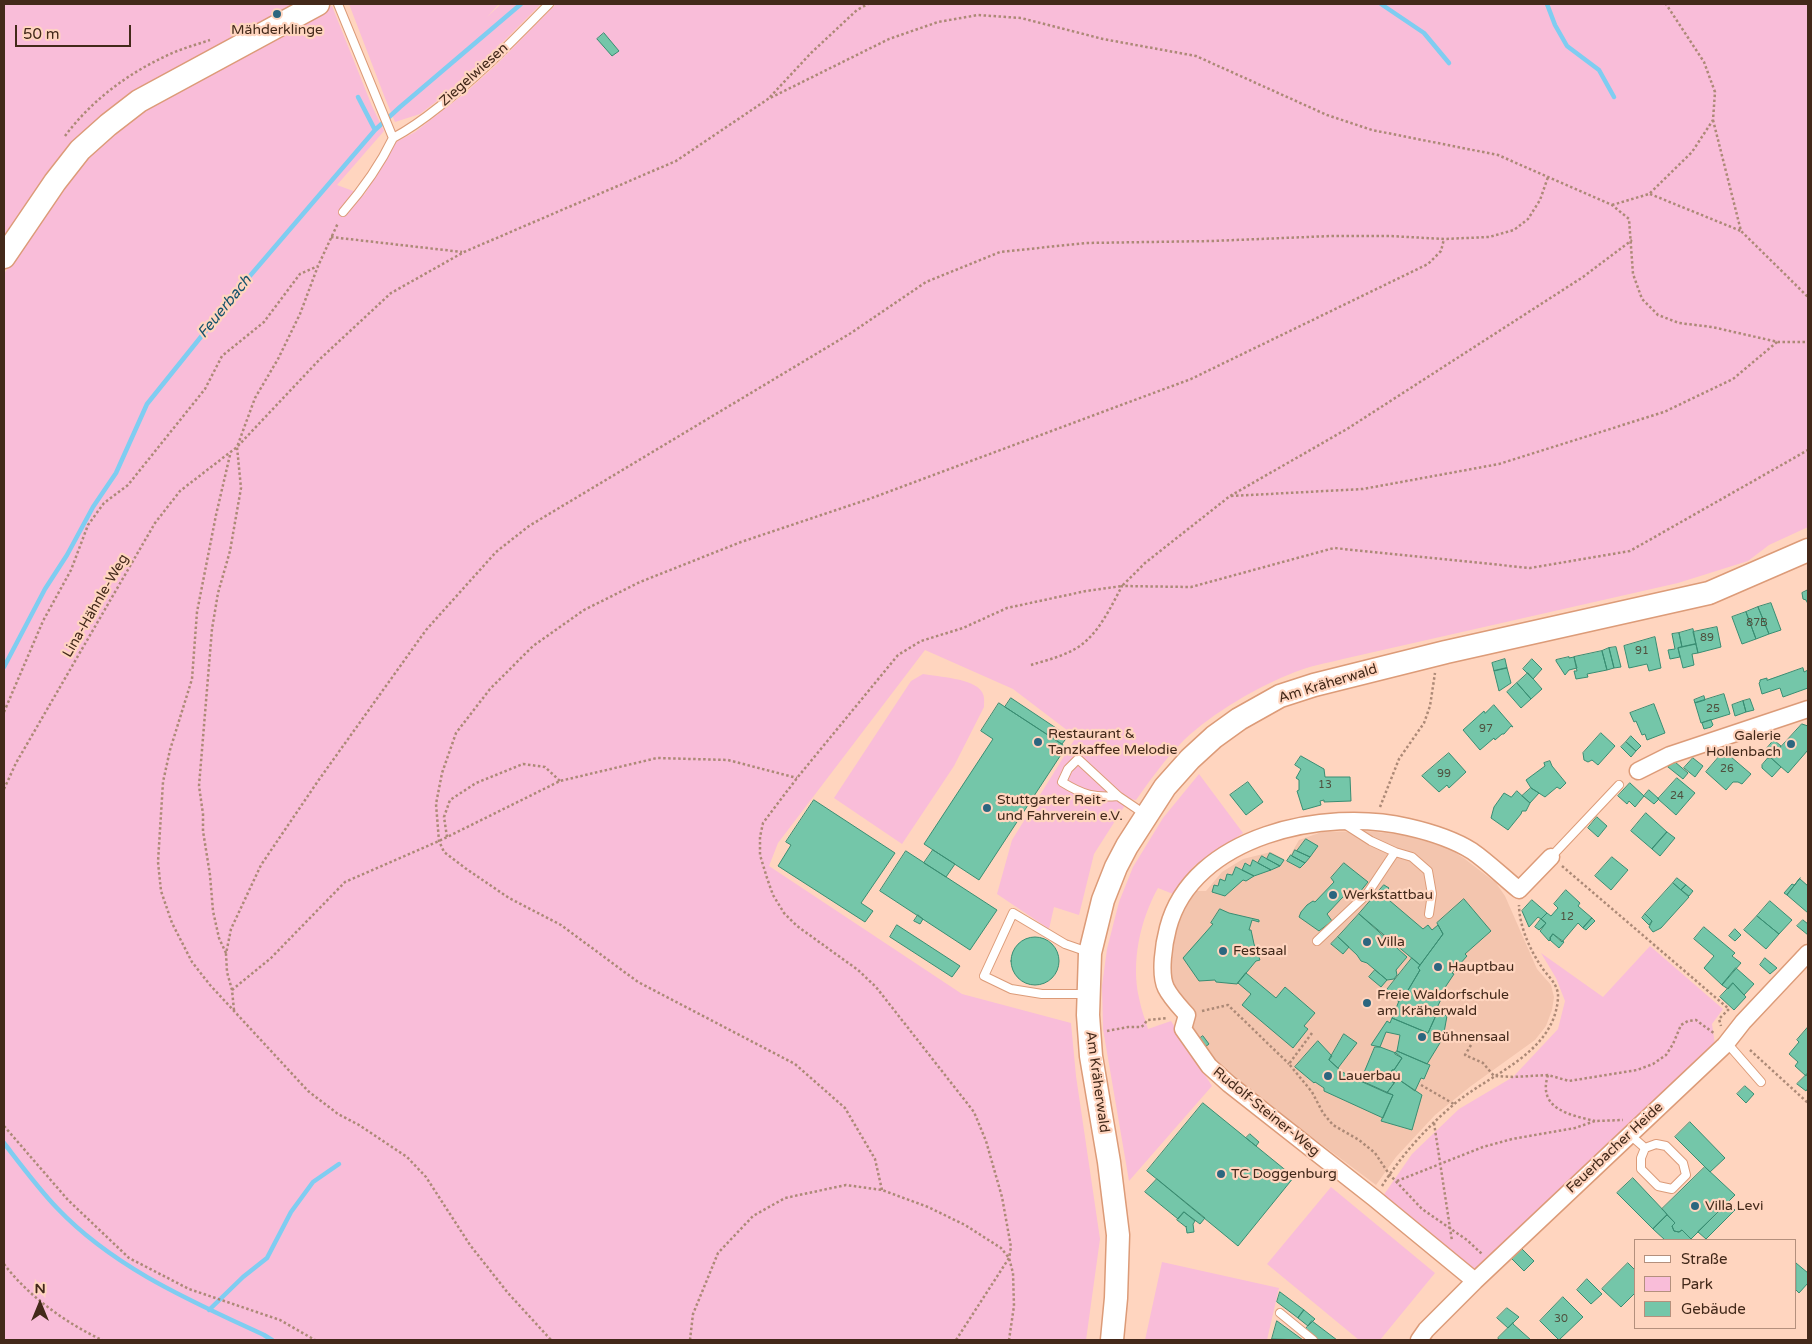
<!DOCTYPE html>
<html>
<head>
<meta charset="utf-8">
<style>
	body { margin:0 }
	#map { position:relative; width:1812px; height:1344px; overflow:hidden; background:#ffd5bf; font-family:"Varela Round",sans-serif }
	canvas { display:block }
	.frame { position:absolute; inset:0; border:5px solid #43291a; pointer-events:none }
	.legend { position:absolute; left:1634px; top:1239px; width:162px; height:90px; box-sizing:border-box; background:#ffd5bf; border:1px solid #b4907d; margin:0; padding:6px 9px; list-style:none; font-size:15px; color:#43291a }
	.legend li { display:flex; align-items:center; gap:10px; height:25px }
	.legend b { width:25px; border:1px solid #b4907d }
	.north { position:absolute; left:15px; top:1279px; width:50px; height:50px; -webkit-text-stroke:4px #ffd5bf; paint-order:stroke; rotate:0deg; font-size:14px; font-weight:700; line-height:20px; text-align:center; color:#43291a }
	.north::after { content:''; display:block; margin:auto; width:18px; height:22px; background:#43291a; clip-path:polygon(50% 0,100% 100%,50% 72%,0 100%) }
	.scale { position:absolute; left:15px; top:25px; width:116px; height:22px; box-sizing:border-box; border:2px solid #43291a; border-top:0; padding-left:6px; font-size:15px; line-height:18px; white-space:nowrap; color:#43291a; -webkit-text-stroke:4px #ffd5bf; paint-order:stroke }
</style>
</head>
<body>
<div id="map">
<canvas width="1812" height="1344"></canvas>
<div class="frame"></div>
<ul class="legend">
<li><b style="height:6px;background:#fff"></b>Straße</li>
<li><b style="height:14px;background:#f9bdd9"></b>Park</li>
<li><b style="height:14px;background:#74c6a9"></b>Gebäude</li>
</ul>
<div class="north">N</div>
<div class="scale">50 m</div>
</div>
<script>
const ctx = document.querySelector('canvas').getContext('2d');
ctx.lineJoin = 'round';
function fill(path, color) { ctx.fillStyle = color; ctx.fill(path, 'evenodd'); }
function trace(path, color, width, dash) { ctx.strokeStyle = color; ctx.lineWidth = width; ctx.lineCap = dash ? 'butt' : 'round'; ctx.setLineDash(dash || []); ctx.stroke(path); }
function write(font, color, halo, rows, align = 'center') {
  ctx.font = font + ' "Varela Round",sans-serif'; ctx.lineWidth = 4.5; ctx.setLineDash([]); ctx.textBaseline = 'middle'; ctx.strokeStyle = halo; ctx.fillStyle = color; for (const [text, x, y, turn = 0] of rows) {
    ctx.save(); ctx.translate(x, y); ctx.rotate((+turn || 0) * Math.PI / 180); ctx.textAlign = isNaN(turn) ? turn : align; if (halo) ctx.strokeText(text, 0, 0); ctx.fillText(text, 0, 0); ctx.restore();
  }
}
const built = new Path2D(`
	M1367,831L1404,835L1448,848L1465,859L1496,883L1505,896L1537,969L1551,985L1554,997L1552,1010L1546,1026L1535,1040L1471,1086L1435,1115L1396,1157L1376,1185L1234,1079L1215,1061L1189,1025L1173,986L1170,966L1171,943L1177,921L1194,891H1206L1222,872L1243,859L1271,852L1287,861L1299,840L1322,832Z`);
const green = new Path2D(`
	M4,4H294L127,96L4,249Z
	M349,4H499L487,17L501,4H541L488,57L459,84L420,114L395,122L385,98Z
	M556,4H1808V527L1769,545L1748,561L1678,583L1343,659C1327,663 1310,666 1295,672C1257,687 1214,712 1184,740C1166,758 1151,779 1136,800L1129,799L1094,854L1079,915L1054,907L1049,929L997,894L1012,840L1076,737L1013,689L925,650L778,843L769,866L962,994L1071,1023L1076,1076L1100,1239L1086,1340H4V274L41,215L86,155L136,111L262,41L332,6L372,106L384,131L337,185L364,195L396,142L415,132L465,93L496,65Z
	M923,674C938,677 974,678 982,692C985,697 984,702 984,707L954,766L902,844L834,798L911,681Z
	M1199,774L1243,833L1194,866L1173,894L1158,888C1140,920 1131,962 1139,998C1141,1009 1145,1019 1148,1029L1171,1021L1212,1086L1129,1181L1103,1029L1102,986L1107,949L1119,902L1133,867L1163,818Z
	M1650,946L1723,1009L1712,1024L1715,1045L1474,1278L1383,1196L1412,1154L1459,1109L1513,1077L1558,1029L1565,1001L1556,978L1541,953L1603,997Z
	M1331,1187L1435,1273L1380,1340H1359L1267,1264Z
	M1162,1262L1279,1288L1267,1340H1145Z`);
const stream = new Path2D(`
	M1381,4L1424,33L1449,63
	M1547,4L1555,25L1567,46L1599,70L1614,97
	M358,97L375,130
	M4,667L45,589L67,555L93,507L116,473L147,404L249,277L375,130L400,107L521,4
	M4,1143C21,1165 38,1188 57,1208C114,1268 191,1301 264,1335L272,1340
	M209,1310L243,1277L267,1258L291,1212L313,1182L339,1164`);
const building = new Path2D(`
	M604,33L619,51L612,56L597,39Z
	M1808,590V604L1806,600L1803,599L1802,593Z
	M1771,603L1781,630L1769,634L1758,607Z
	M1758,607L1769,634L1756,639L1746,612Z
	M1746,612L1756,639L1742,644L1732,617Z
	M1717,627L1721,647L1698,653L1693,632Z
	M1693,629L1696,644L1682,647L1679,633Z
	M1679,633L1682,647L1678,648L1680,657L1670,659L1668,650L1675,649L1672,634Z
	M1655,637L1661,668L1649,671L1647,664L1629,668L1624,646Z
	M1696,644L1698,653L1692,654L1694,665L1683,668L1678,648Z
	M1616,647L1621,667L1614,668L1609,648Z
	M1609,648L1614,668L1607,670L1602,651Z
	M1602,651L1607,670L1587,674L1588,677L1576,679L1574,671H1577L1574,657Z
	M1569,657V658L1574,657L1577,668L1569,670L1565,675L1556,661V660Z
	M1505,659L1507,668L1494,671L1492,663Z
	M1532,659L1542,669L1533,679L1523,669Z
	M1507,668L1511,683L1499,691L1494,671Z
	M1803,668L1804,672L1808,670V688L1783,697L1780,688L1762,694L1759,683L1760,682V680L1767,678V680Z
	M1528,673L1542,689L1531,699L1517,683Z
	M1517,683L1531,699L1521,708L1507,692Z
	M1724,694L1730,714L1701,723L1695,703Z
	M1704,696L1705,700L1695,703L1694,700Z
	M1011,698L1068,736L1062,744L1005,707Z
	M1750,699L1754,710L1746,712L1743,701Z
	M1743,701L1746,712L1735,716L1732,705Z
	M999,703L1066,747L979,880L924,844L993,739L981,731Z
	M1654,704L1665,733L1647,740L1645,734L1642,735L1636,721L1634,722L1630,713Z
	M1494,705L1513,727L1511,726L1504,734H1502L1495,740L1494,738L1480,750L1463,730L1484,711L1485,713Z
	M1711,720L1713,725L1711,727L1704,729L1702,723Z
	M1802,724L1808,726V750L1788,773L1771,758Z
	M1601,733L1615,746L1598,765L1592,760L1588,762L1584,760L1583,753Z
	M1631,736L1641,746L1636,751L1626,742Z
	M1774,740L1781,746L1771,758H1768L1763,753Z
	M1626,742L1636,751L1631,757L1621,747Z
	M1724,751L1751,774L1742,784L1738,782H1733L1726,790L1706,772Z
	M1449,753L1466,772L1449,788L1447,785L1439,792L1422,776Z
	M1301,756L1324,769L1325,777H1350L1351,801L1324,802V800L1320,801L1321,805L1303,810L1297,791L1299,790V780L1296,778L1301,769L1295,765Z
	M1693,758L1703,766L1695,777L1684,768Z
	M1768,758H1771L1781,767L1772,777L1762,768V765Z
	M1550,761L1552,766L1566,783L1560,789L1557,787L1545,797L1531,788L1526,780L1545,766L1544,763Z
	M1675,762L1688,773L1683,779L1668,767Z
	M1677,778L1695,793L1676,815L1658,799Z
	M1248,782L1263,802L1246,815L1230,795Z
	M1630,783L1644,796L1635,807L1629,801L1627,804L1618,796Z
	M1531,788L1539,793L1530,803L1522,796Z
	M1649,790L1659,799L1654,804L1644,796Z
	M1517,791L1530,803L1526,811H1522L1521,814L1508,830L1491,818L1494,807L1504,793L1511,797Z
	M814,800L895,853L861,903L873,911L865,922L778,866L791,845L786,842Z
	M1646,813L1667,832L1652,849L1631,831Z
	M1597,817L1607,826L1598,837L1588,828Z
	M1667,832L1675,838L1660,856L1652,849Z
	M1306,839L1318,846L1310,857L1297,851Z
	M933,850L955,864L946,877L924,863Z
	M1295,850L1297,851L1310,857L1305,863L1292,856Z
	M906,851L997,910L970,950L880,891Z
	M1270,853L1284,860L1280,866L1267,859Z
	M1291,855L1292,856L1305,863L1300,868L1287,861Z
	M1262,856L1267,859L1280,866L1271,870L1258,863Z
	M1612,857L1628,870L1611,890L1595,876Z
	M1253,860L1258,863L1271,870L1254,876L1242,870L1245,863L1250,866Z
	M1344,863L1368,882L1355,898L1348,893L1342,898L1327,914L1332,921L1319,931L1299,917L1301,912L1307,905L1313,901L1315,902L1334,882L1331,878Z
	M1236,867L1254,876L1246,881L1243,880L1225,896L1212,892L1214,885L1218,886L1220,879L1225,881L1227,874L1232,875Z
	M1677,878L1686,885L1681,890L1673,883Z
	M1800,878L1787,895L1784,893L1792,884L1794,885Z
	M1800,879L1808,886V913L1787,895Z
	M1673,883L1689,897L1661,928L1653,932L1649,927L1652,921L1645,914Z
	M1384,885L1389,888L1383,895L1423,929L1428,925L1432,930L1438,925L1443,934L1420,965L1359,914Z
	M1686,885L1693,891L1689,896L1681,890Z
	M1566,890L1580,903L1578,906L1592,918L1583,928L1578,923L1562,942L1553,934L1550,938L1551,939L1549,941L1540,931L1546,923L1541,919L1547,913L1551,916L1558,908L1554,904Z
	M1464,899L1491,931L1465,954L1467,956L1452,973L1454,974L1442,992L1444,993L1435,1012L1437,1013L1428,1033L1392,1018L1401,996L1404,997L1420,970L1418,968L1443,934L1437,923Z
	M1532,900L1547,913L1541,919L1538,917L1529,927L1522,911Z
	M1770,901L1792,920L1779,934L1757,916Z
	M1220,909L1229,913L1259,920V922L1252,920L1249,930H1251L1254,944L1260,960L1256,961L1237,984L1216,982L1215,980L1199,981L1183,958L1213,924L1211,923Z
	M1359,914L1407,957L1396,970L1397,975L1394,979L1387,980L1367,963L1361,961L1357,955L1338,937Z
	M1645,914L1652,921L1649,925L1642,918Z
	M918,915L923,919L920,924L914,921Z
	M1757,916L1779,934L1766,949L1744,930Z
	M1592,918L1595,921L1586,930L1583,928Z
	M1541,919L1546,923L1539,930L1535,927Z
	M1803,920L1808,924V935L1797,926Z
	M897,925L960,966L952,977L890,937Z
	M1704,927L1735,953L1732,956L1741,963L1722,985L1704,968L1714,956L1694,939Z
	M1735,929L1741,935L1735,941L1729,936Z
	M1553,934L1564,942L1559,948L1550,940V938Z
	M1011 961a24 24 0 1 1 48 0a24 24 0 1 1-48 0Z
	M1338,937L1349,947L1343,954L1331,944Z
	M1412,958L1420,965L1418,968L1420,970L1404,997L1401,996L1399,1002L1386,991Z
	M1765,958L1777,968L1770,974L1760,965Z
	M1736,968L1754,984L1744,995L1733,983L1728,989L1722,985Z
	M1375,970L1387,980L1381,987L1369,977Z
	M1246,973L1276,998L1285,987L1315,1013L1304,1026L1308,1029L1293,1048L1242,1005L1251,994L1238,983Z
	M1733,983L1746,997L1734,1010L1720,997Z
	M1435,1011L1447,1016L1443,1038L1427,1064L1397,1051L1400,1035L1386,1032L1380,1047L1371,1045L1387,1021L1390,1023L1392,1018L1428,1033L1437,1013Z
	M1808,1027V1073L1806,1076L1795,1066L1798,1062L1789,1054L1799,1042L1797,1040Z
	M1344,1034L1357,1043L1338,1068L1329,1060Z
	M1203,1036L1209,1044L1205,1047L1199,1039Z
	M1318,1041L1332,1056L1329,1060L1342,1072L1393,1095L1383,1118L1324,1091V1088L1315,1082L1314,1083L1295,1067Z
	M1375,1047H1380L1396,1053L1402,1058L1394,1070H1392L1389,1079L1394,1083L1387,1093L1358,1080L1361,1073L1363,1074Z
	M1397,1051L1430,1065L1424,1079L1421,1078L1415,1091L1398,1079L1394,1083L1389,1079L1392,1070H1394L1402,1058L1395,1054Z
	M1808,1073V1088L1806,1091L1797,1084Z
	M1398,1079L1422,1095L1412,1130L1381,1121L1393,1095L1387,1093Z
	M1745,1086L1754,1094L1746,1103L1737,1094Z
	M1203,1103L1294,1177L1238,1246L1147,1171Z
	M1690,1122L1725,1158L1710,1172L1675,1137Z
	M1250,1134L1259,1142L1256,1146L1246,1138Z
	M1705,1167L1735,1195L1691,1239L1682,1230L1679,1232L1674,1231L1672,1226L1675,1223L1662,1209Z
	M1633,1178L1666,1213L1667,1215L1653,1229L1617,1193Z
	M1157,1179L1205,1218L1200,1224L1184,1212L1178,1219L1145,1192Z
	M1728,1203L1735,1210L1706,1239L1698,1232Z
	M1184,1212L1195,1221L1193,1224L1194,1232L1187,1233L1186,1226V1227L1177,1220Z
	M1667,1215L1675,1223L1672,1226L1674,1231L1679,1232L1682,1230L1691,1239L1690,1240H1665L1653,1229Z
	M1521,1248L1534,1261L1524,1271L1511,1258Z
	M1628,1263L1636,1271V1292L1621,1307L1602,1289Z
	M1796,1263L1808,1273V1283L1799,1293L1796,1290Z
	M1587,1279L1602,1294L1591,1304L1577,1290Z
	M1280,1292L1304,1310L1298,1318L1277,1302Z
	M1563,1297L1583,1317L1559,1340L1540,1321Z
	M1507,1308L1519,1317L1508,1328L1497,1318Z
	M1304,1310L1315,1319L1308,1326L1298,1318Z
	M1277,1321L1303,1340L1272,1339Z
	M1312,1321L1337,1340H1318L1305,1330Z
	M1513,1323V1324L1531,1340H1499L1498,1338Z`);
const path = new Path2D(`
	M770,97L811,53L857,10L868,4
	M1713,120L1741,231L1808,297
	M65,136C91,101 127,74 166,56C180,49 195,45 210,40
	M1650,194L1741,231
	M1612,205L1649,194L1692,152L1713,120L1715,92L1704,62L1666,4
	M331,237L462,252
	M230,455L216,515L197,612L192,679L170,750L163,782L158,862L161,891L172,923L192,962L210,985L308,1091L338,1114L359,1125L407,1157L426,1177L470,1245L508,1293L551,1340
	M1231,496L1363,489L1499,464L1664,412L1733,379L1777,342
	M1031,665C1050,659 1074,654 1088,639C1102,626 1113,603 1122,586L1191,587L1334,548L1530,568L1630,551L1808,450
	M4,712L43,621L71,570L88,525L104,503L128,485L205,389L222,356L264,322L300,274L318,266
	M4,789L16,763L155,523L180,491L237,447L320,359L391,293L464,252L676,161L768,99L889,39L938,22L978,15L1021,18L1103,39L1196,56L1327,115L1372,130L1498,155L1612,205L1629,219L1633,274L1642,299L1658,315L1679,323L1712,327L1778,342H1808
	M1380,807L1399,759L1424,723L1430,706L1435,673
	M447,837L444,817L450,800L476,783L523,764L545,767L560,781
	M1562,866L1729,1009L1719,1019L1721,1026
	M226,953L219,938L213,911L210,875L203,831V814L199,786L212,629L218,593L230,551L241,488L237,447L255,398L278,359L300,314L318,266L338,223
	M232,990L271,958L345,882L439,841L560,781L657,758L728,760L797,778
	M234,1010L232,990L227,972L226,954L231,929L261,865L318,781L426,630L496,552L529,526L851,333L926,282L1000,252L1086,243L1212,241L1331,236H1390L1444,239L1489,237L1514,230L1528,219L1540,200L1548,177
	M1202,1011L1228,1005L1289,1064
	M1107,1031L1128,1027H1141L1144,1025L1147,1020L1168,1018
	M1312,1033L1289,1064L1312,1092L1323,1113L1333,1125L1359,1140L1375,1153L1389,1174L1422,1209L1467,1240L1482,1254
	M1471,1045L1465,1055L1483,1063L1494,1076L1513,1077L1548,1075L1569,1081L1637,1070L1653,1064L1666,1055L1673,1044L1681,1025L1688,1021L1696,1020L1715,1034
	M1750,1050L1808,1103
	M1548,1075C1537,1109 1570,1115 1595,1121
	M1421,1085L1454,1104
	M1434,1123L1452,1241
	M4,1126L68,1200L129,1258L189,1289L280,1320L315,1340
	M1397,1181L1483,1147L1512,1139L1575,1128L1595,1121L1623,1120
	M1382,1186C1401,1156 1425,1129 1452,1106C1488,1074 1554,1055 1558,998C1559,984 1547,976 1541,966C1530,950 1519,925 1519,905
	M882,1190L875,1159L845,1108L795,1064L638,982L561,925L509,898L465,868L444,852L439,841L436,804L442,773L456,733L490,689L533,646L584,610L640,582L741,542L869,499L1191,379L1428,264L1441,251L1444,239
	M4,1264C28,1296 66,1323 102,1340
	M690,1340L693,1314L718,1253L753,1216L785,1198L846,1185L882,1190L928,1207L965,1225L1001,1248L1009,1258L1013,1273L1014,1306L1009,1340
	M956,1340L1009,1258L1011,1247L1002,1197L986,1141L974,1112L876,987L858,970L797,926L784,913L773,895L767,878L760,855V837L763,823L797,778L898,655L921,641L963,628L1007,608L1086,591L1122,586L1145,563L1230,496L1347,429L1583,277L1632,240`);
const lane = new Path2D(`
	M338,4L393,138C380,165 363,189 343,212
	M393,138C410,129 425,118 440,106C480,75 514,39 549,4
	M1118,796C1094,798 1083,795 1062,782L1068,769L1078,759L1118,796L1146,815
	M1395,852L1412,857L1428,871L1432,894L1429,914
	M1551,857L1619,785
	M1317,941L1367,894L1395,852L1371,841L1346,825
	M1087,994H1042L1011,989L984,976L1013,913L1065,944L1088,952
	M1727,1043L1761,1082
	M1629,1134L1645,1148L1641,1158V1169L1658,1186L1672,1189L1686,1175L1683,1163L1666,1146L1656,1144L1645,1148
	M1280,1313L1313,1340`);
const street = new Path2D(`
	M1638,771L1670,755L1808,709
	M1475,1281L1374,1198L1229,1084L1209,1066L1183,1029L1187,1015C1180,1007 1171,998 1166,988C1159,974 1164,943 1168,928C1192,835 1326,807 1408,827C1430,832 1453,839 1472,851C1488,862 1503,877 1519,890L1551,857
	M1419,1340L1426,1330L1475,1281L1725,1045L1743,1022L1808,953`);
const secondary = new Path2D(`
	M4,257L55,182L80,150L108,125L139,101L318,4
	M1112,1340L1116,1298L1118,1235L1109,1162L1091,1056L1088,1015L1090,953L1103,900L1116,867L1127,846L1165,787L1190,759L1214,737L1239,719L1280,696L1314,685L1446,652L1709,593L1808,550`);
const markers = [
	[277,14,5,"#2c667f"],
	[1038,742,5,"#2c667f"],
	[1791,744,5,"#2c667f"],
	[987,808,5,"#2c667f"],
	[1333,895,5,"#2c667f"],
	[1367,942,5,"#2c667f"],
	[1223,951,5,"#2c667f"],
	[1438,967,5,"#2c667f"],
	[1367,1003,5,"#2c667f"],
	[1422,1037,5,"#2c667f"],
	[1328,1076,5,"#2c667f"],
	[1221,1174,5,"#2c667f"],
	[1695,1206,5,"#2c667f"]
];
const numberNames = [
	["87B",1757,623],
	["89",1707,638],
	["91",1642,651],
	["25",1713,709],
	["97",1486,729],
	["26",1727,769],
	["99",1444,774],
	["13",1325,785],
	["24",1677,796],
	["12",1567,917],
	["30",1561,1319]
];
const poiNames = [
	["Mähderklinge",277,30,"center"],
	["Restaurant &",1048,734],
	["Tanzkaffee Melodie",1048,750],
	["Galerie",1781,736,"right"],
	["Hollenbach",1781,752,"right"],
	["Stuttgarter Reit-",997,800],
	["und Fahrverein e.V.",997,816],
	["Werkstattbau",1343,895],
	["Villa",1377,942],
	["Festsaal",1233,951],
	["Hauptbau",1448,967],
	["Freie Waldorfschule",1377,995],
	["am Kräherwald",1377,1011],
	["Bühnensaal",1432,1037],
	["Lauerbau",1338,1076],
	["TC Doggenburg",1231,1174],
	["Villa Levi",1705,1206]
];
const streetNames = [
	["Ziegelwiesen",474,75,-42],
	["Lina-Hähnle-Weg",96,606,-60],
	["Am Kräherwald",1328,684,-17],
	["Am Kräherwald",1097,1082,82],
	["Rudolf-Steiner-Weg",1266,1112,39],
	["Feuerbacher Heide",1615,1148,-43]
];
const waterNames = [
	["Feuerbach",225,307,-51]
];
fill(built, '#f3c5ae');
fill(green, '#f9bdd9');
trace(stream, '#7fcdf1', 4.5);
fill(building, '#74c6a9');
trace(building, '#398d72', 1);
trace(lane, '#dc9b78', 10);
trace(street, '#dc9b78', 19);
trace(secondary, '#dc9b78', 25);
trace(path, '#ac8976', 2.5, [2.5, 2.5]);
trace(lane, '#fff', 8);
trace(street, '#fff', 16);
trace(secondary, '#fff', 22);
for (const [x, y, r, color] of markers) { const dot = new Path2D(); dot.arc(x, y, r, 0, 2 * Math.PI); ctx.fillStyle = color; ctx.fill(dot); trace(dot, '#ffd5bf', 2); }
write('11px', '#4f503e', null, numberNames);
write('14px', '#43291a', '#ffd5bf', poiNames, 'left');
write('14px', '#43291a', '#ffd5bf', streetNames);
write('italic 15px', '#13526b', '#ffd5bf', waterNames);
</script>
</body>
</html>
